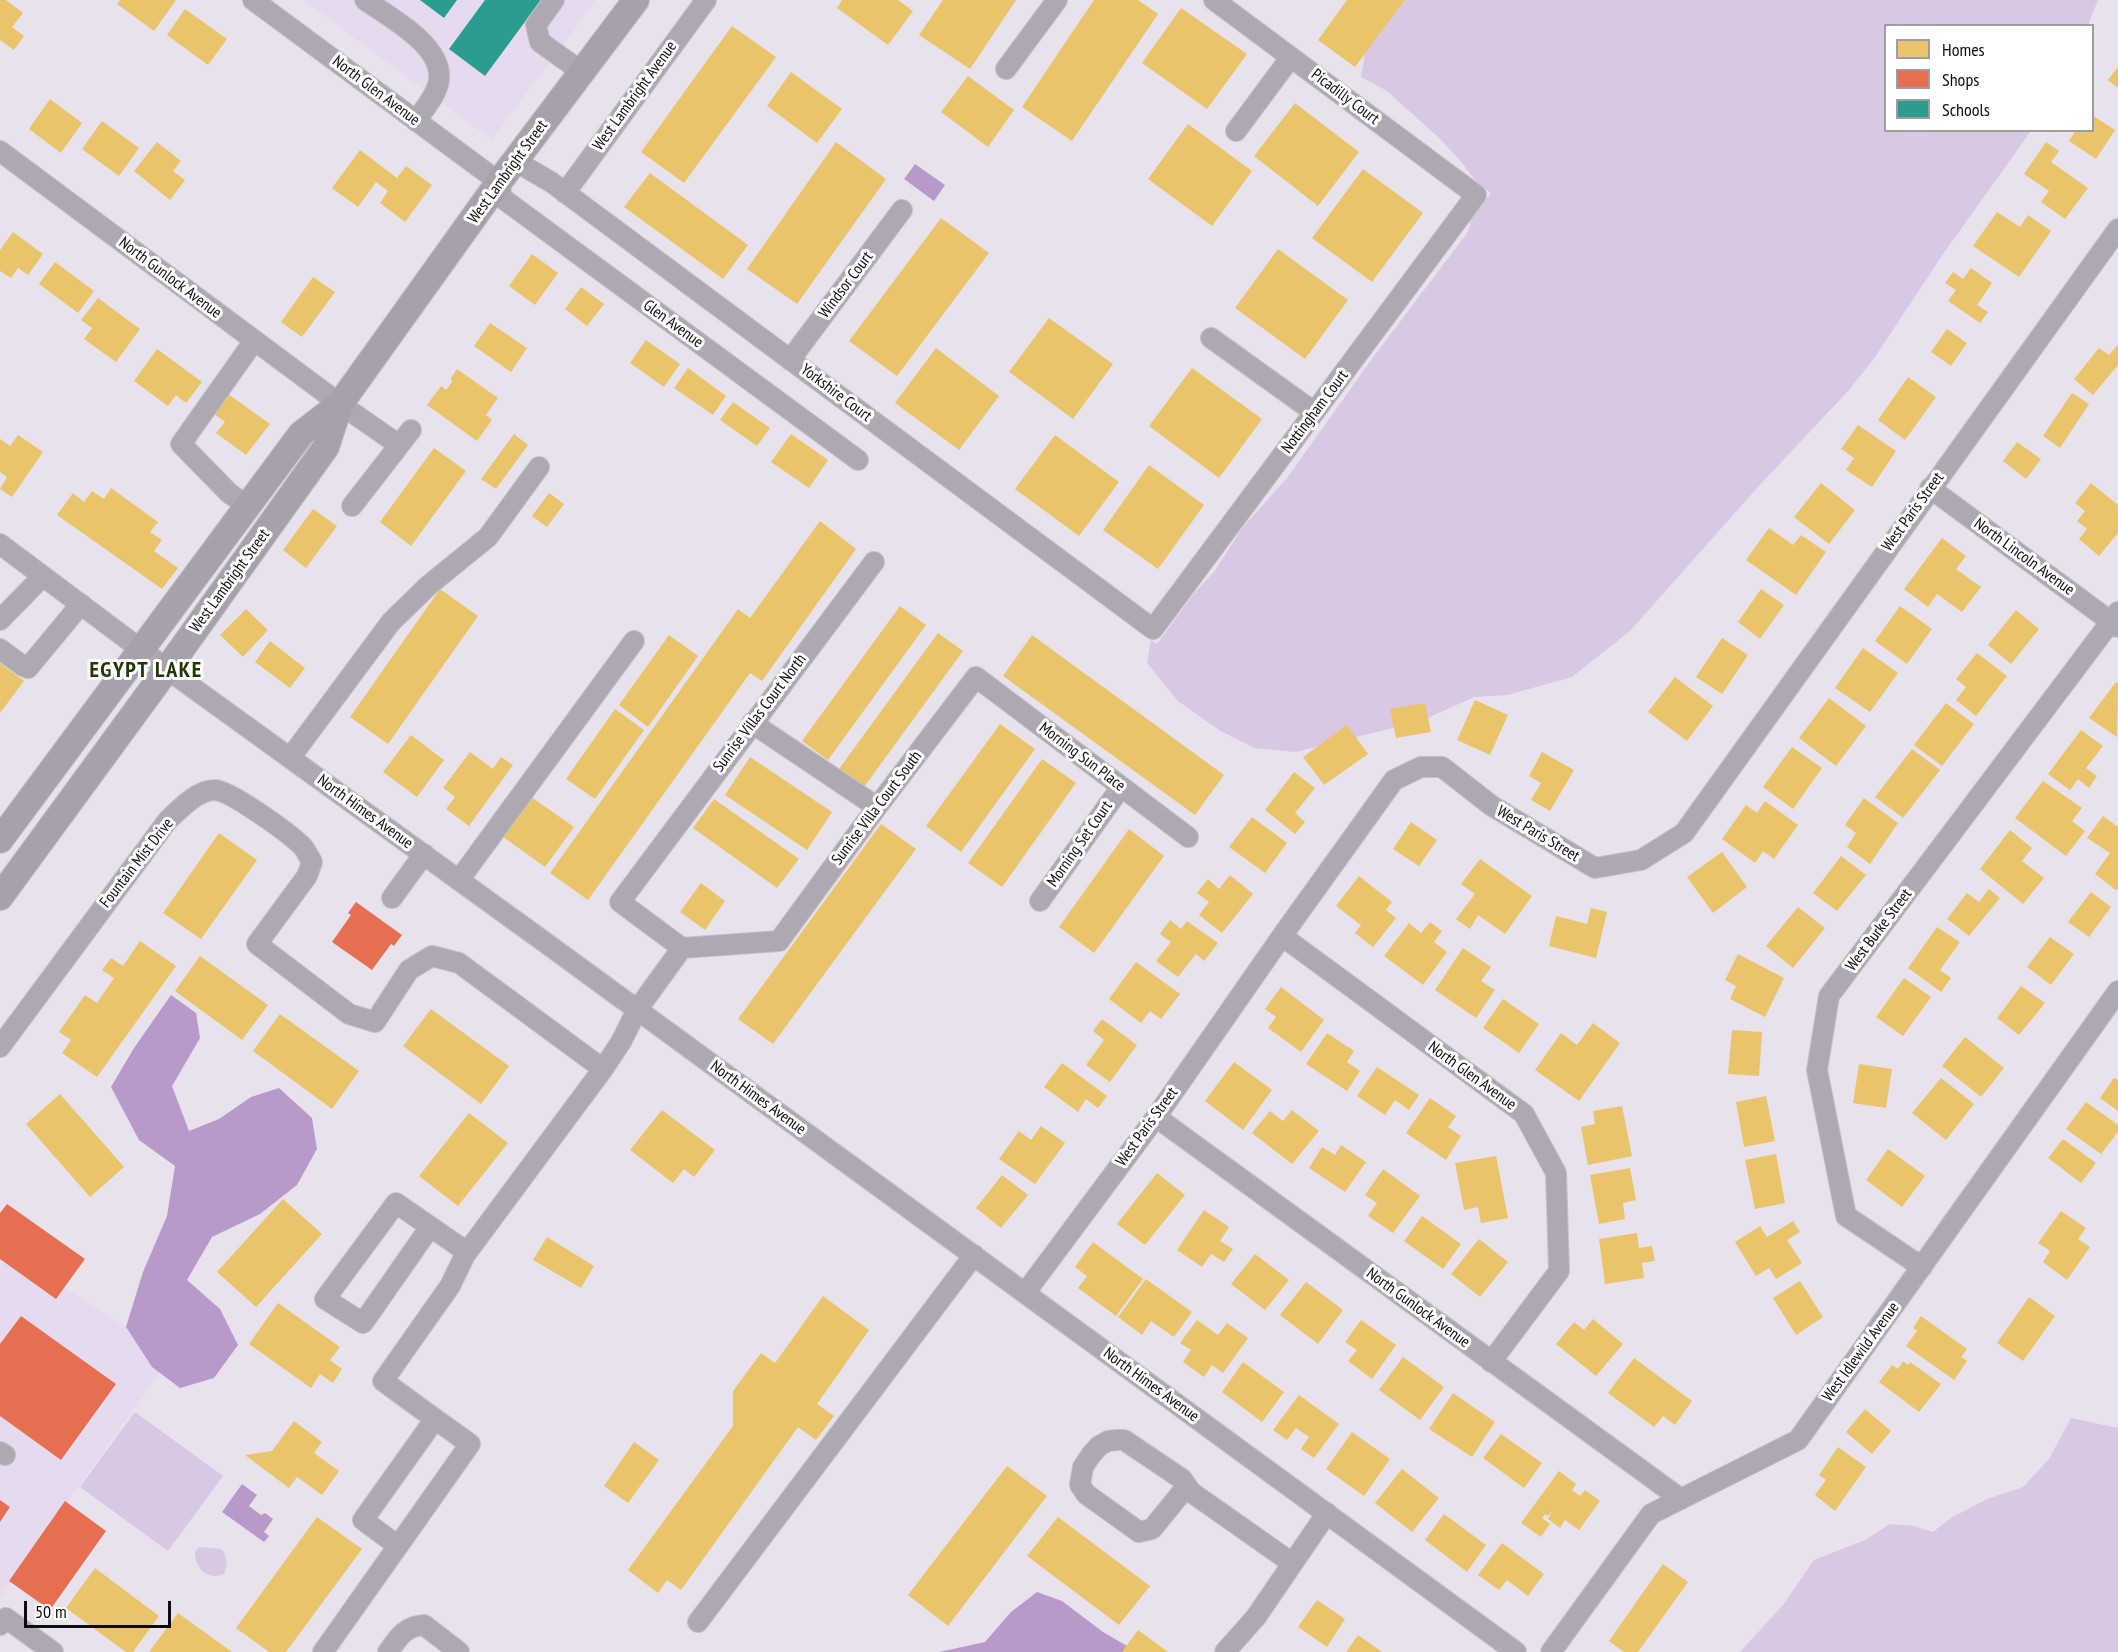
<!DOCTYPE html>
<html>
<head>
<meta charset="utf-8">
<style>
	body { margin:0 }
	#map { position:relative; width:2118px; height:1652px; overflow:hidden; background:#e8e2ed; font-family:"PT Sans Narrow",sans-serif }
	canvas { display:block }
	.legend { position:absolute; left:1884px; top:24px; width:210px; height:108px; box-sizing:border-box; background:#fff; border:2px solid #9f9da0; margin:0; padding:8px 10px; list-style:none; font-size:18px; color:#0f0b12 }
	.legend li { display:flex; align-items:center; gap:12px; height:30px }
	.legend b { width:30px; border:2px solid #9f9da0 }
	.scale { position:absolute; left:24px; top:1601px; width:147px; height:27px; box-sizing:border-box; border:3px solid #0f0b12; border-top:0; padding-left:8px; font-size:18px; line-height:21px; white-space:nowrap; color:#0f0b12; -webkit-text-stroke:4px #fff; paint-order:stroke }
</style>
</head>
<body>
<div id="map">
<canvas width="2118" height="1652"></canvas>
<ul class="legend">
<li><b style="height:16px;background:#e9c46a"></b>Homes</li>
<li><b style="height:16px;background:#e76f51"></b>Shops</li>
<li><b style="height:16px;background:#2a9d8f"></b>Schools</li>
</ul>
<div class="scale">50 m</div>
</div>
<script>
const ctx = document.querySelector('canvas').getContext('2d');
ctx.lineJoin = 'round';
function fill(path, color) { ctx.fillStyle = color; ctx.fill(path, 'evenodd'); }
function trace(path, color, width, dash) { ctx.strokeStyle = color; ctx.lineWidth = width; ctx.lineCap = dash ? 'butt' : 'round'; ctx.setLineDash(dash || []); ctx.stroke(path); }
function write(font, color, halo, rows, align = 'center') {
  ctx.font = font + ' "PT Sans Narrow",sans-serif'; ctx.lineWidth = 6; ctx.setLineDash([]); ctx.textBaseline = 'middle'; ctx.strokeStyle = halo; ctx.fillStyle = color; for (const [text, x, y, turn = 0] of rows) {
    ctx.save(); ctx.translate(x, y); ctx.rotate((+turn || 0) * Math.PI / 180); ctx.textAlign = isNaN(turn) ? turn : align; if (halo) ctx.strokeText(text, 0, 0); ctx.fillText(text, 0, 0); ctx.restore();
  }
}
const built = new Path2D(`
	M303,0H596L492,140Z
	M0,1246L126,1327L152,1367L159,1373L0,1597Z`);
const green = new Path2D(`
	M1405,0H2098L2088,25L1886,26V130L2031,131L1943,254L1875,357L1849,390L1757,488L1630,631L1572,677L1507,695L1474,697L1421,721L1296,752L1254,748L1219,730L1178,701L1147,663L1151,640L1157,644L1194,593L1214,572L1243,527L1287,478L1374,356L1468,232L1471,220L1491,193L1478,184L1459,159L1438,137L1387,91L1361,77L1365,53Z
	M135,1412L223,1476L168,1551L80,1487Z
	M2071,1418L2118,1428V1652H1740L1783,1605L1814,1560L1865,1540L1890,1524L1914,1526L1933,1532L1951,1518L1987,1499L2023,1487L2049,1459Z
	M199,1547L221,1549L224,1552L227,1564L224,1574C207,1581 195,1568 195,1552Z`);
const water = new Path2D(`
	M915,164L945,185L934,201L904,179Z
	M171,995L196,1013L200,1038L172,1086L189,1131L219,1119L251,1097L279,1088L312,1118L317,1149L297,1185L260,1214L212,1237L187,1280L220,1309L238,1345L214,1378L180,1388L152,1367L126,1327L143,1272L167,1216L175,1166L139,1140L111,1087L134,1048Z
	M242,1484L257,1495L249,1506L261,1515L265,1513L273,1519L264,1532L269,1536L264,1542L222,1512Z
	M1037,1592L1062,1601L1103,1632L1134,1650L1133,1652H939L985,1642L1011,1612Z`);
const homes = new Path2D(`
	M0,0H6L23,13L12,27L24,36L14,50L0,40Z
	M120,0H176L154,31L117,4Z
	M842,0H898L913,11L888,45L837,8Z
	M943,0H1016L970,69L919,35Z
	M1094,0H1138L1158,14L1072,141L1022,107Z
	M1347,0H1405L1355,67L1318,40Z
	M1181,8L1247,54L1207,109L1142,63Z
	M185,9L227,39L208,65L167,35Z
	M732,26L776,57L684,183L641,152Z
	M2118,67V88L2108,80Z
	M791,72L842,109L817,143L767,106Z
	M968,76L1014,110L988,147L941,112Z
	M50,99L82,123L61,153L29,129Z
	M1295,103L1359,152L1318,206L1254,156Z
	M2092,115L2115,130L2096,159L2069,141L2076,130H2092Z
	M102,121L139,148L119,176L82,149Z
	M1188,124L1252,171L1212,226L1148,179Z
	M157,142L181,161L173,171L185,180L170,200L134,171Z
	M836,142L886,179L797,304L747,269Z
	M2046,142L2059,151L2051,162L2088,188L2065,219L2041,202L2049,191L2024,174Z
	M360,150L397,178L406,166L432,185L405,222L380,203L388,191L376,182L358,207L332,188Z
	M1363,169L1423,213L1372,282L1312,238Z
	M650,173L748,245L723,279L624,207Z
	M1997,212L2020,227L2028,215L2051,231L2019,277L1973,246Z
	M941,218L989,253L897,376L849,341Z
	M13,232L43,254L28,275L18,268L11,278L0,271V250Z
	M1278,249L1348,300L1305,359L1235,308Z
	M532,254L558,273L535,305L509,286Z
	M55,262L94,291L78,313L39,284Z
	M1971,268L1992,283L1977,305L1988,312L1980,323L1948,301L1956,290L1945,283L1953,272L1963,279Z
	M313,277L335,292L302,337L281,322Z
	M581,287L604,304L587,326L565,309Z
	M98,298L140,329L116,362L84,339L92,328L81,320Z
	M1049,318L1113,364L1073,419L1009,372Z
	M490,323L527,348L511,372L474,346Z
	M1947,329L1967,343L1951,366L1931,352Z
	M646,340L680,364L664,387L630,363Z
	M2118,345V365L2093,395L2074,379L2099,348L2109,355Z
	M936,348L999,396L959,450L895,403Z
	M157,349L202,382L186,403L176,395L168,406L134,381Z
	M688,368L726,396L713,415L674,388Z
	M1192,368L1262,419L1219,478L1149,426Z
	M457,369L498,398L486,415L492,420L477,441L427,405L441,386L446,390L452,382L451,378Z
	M1908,377L1936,397L1905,440L1878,420Z
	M224,391L270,424L246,455L216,433L225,422L209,410Z
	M2072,393L2089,404L2060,448L2043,436Z
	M733,402L770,428L757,446L720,420Z
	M1858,425L1896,451L1872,487L1846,470L1854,458L1841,449Z
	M514,434L528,445L496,489L481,479Z
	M791,434L828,460L809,488L771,462Z
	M18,435L43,452L12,497L0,489L7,477L0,472V439L10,446Z
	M1055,435L1119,482L1079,536L1015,489Z
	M2017,442L2041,459L2026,479L2003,461Z
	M434,448L466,471L411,546L380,522Z
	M1149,465L1204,505L1158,569L1103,530Z
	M1821,483L1855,510L1829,544L1794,517Z
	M2091,483L2118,505V533L2099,556L2079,539L2087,529L2077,521L2085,511L2075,503Z
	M111,488L158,522L150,532L162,540L154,551L178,568L162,589L57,515L73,493L84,502L92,491L104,499Z
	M549,493L564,504L547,527L532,516Z
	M313,509L337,526L306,568L283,550Z
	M820,521L856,549L762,681L750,673L588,900L550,873L738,609L750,618Z
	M1769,528L1793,545L1801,535L1826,552L1796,595L1746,560Z
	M1942,538L1966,556L1956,569L1981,587L1962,612L1937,594L1928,607L1904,589Z
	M440,589L478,616L388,744L350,717Z
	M1761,589L1784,605L1760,639L1738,622Z
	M900,606L926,625L828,760L802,741Z
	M1900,606L1932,629L1907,664L1875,641Z
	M246,609L268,630L243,657L220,635Z
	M2016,610L2039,629L2011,664L1988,645Z
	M938,633L963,651L864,787L839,769Z
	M669,635L698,656L648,727L619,705Z
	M1032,635L1224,775L1195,815L1003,676Z
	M1722,638L1748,655L1722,694L1696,677Z
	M270,641L305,668L290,688L255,662Z
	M1863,648L1898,673L1870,712L1835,688Z
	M1977,653L2007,676L1976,716L1956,700L1966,687L1956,679Z
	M0,663L24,681L0,713Z
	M1675,677L1713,706L1687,741L1648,712Z
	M2116,682L2118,683L2117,737L2089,718Z
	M1829,698L1866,726L1836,766L1799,738Z
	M1475,700L1508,715L1490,755L1457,740Z
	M1425,703L1431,732L1396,738L1390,709Z
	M1946,703L1974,724L1942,766L1914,745Z
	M615,709L644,730L595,799L566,779Z
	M1000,724L1035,749L961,852L926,826Z
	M1347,725L1368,754L1324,785L1303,757Z
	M2081,730L2103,746L2086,768L2097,776L2089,788L2078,779L2070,790L2048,774Z
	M411,735L444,760L417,797L383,772Z
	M1792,747L1822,768L1793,809L1763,787Z
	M1912,749L1940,770L1903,818L1875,797Z
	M470,752L493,769L501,757L513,765L469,826L446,809L455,797L443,788Z
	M1542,752L1574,770L1550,811L1531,800L1541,783L1529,776Z
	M750,757L832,812L807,850L725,795Z
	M1042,759L1076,783L1002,887L968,863Z
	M1294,772L1315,788L1295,813L1305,822L1295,834L1265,810Z
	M2043,781L2082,808L2072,821L2085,831L2066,856L2015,818Z
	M527,794L574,827L545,867L499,834Z
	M1864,798L1898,823L1870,864L1847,847L1856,833L1845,825Z
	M714,799L799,859L777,888L693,828Z
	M1765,801L1798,825L1774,859L1763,851L1755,863L1722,839L1746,805L1757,813Z
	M2103,816L2118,827V888L2116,890L2095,874L2110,853L2087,838Z
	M1252,817L1287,843L1265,873L1229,847Z
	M1411,822L1437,840L1419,866L1393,849Z
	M881,824L916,849L773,1044L738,1019Z
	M1129,829L1164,856L1094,953L1059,927Z
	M2010,830L2032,848L2022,861L2044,878L2023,904L1980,869Z
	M219,833L257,860L201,939L163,913Z
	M1722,852L1747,887L1713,913L1687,877Z
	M1841,856L1866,875L1837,911L1813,893Z
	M1480,859L1532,896L1505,934L1478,915L1470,929L1456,919L1475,894L1461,884Z
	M1230,875L1253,894L1222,933L1199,915L1209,902L1197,893L1208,879L1219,889Z
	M1359,876L1392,902L1386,910L1396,918L1373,947L1355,933L1361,925L1336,906Z
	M701,883L725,901L705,930L680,912Z
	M1989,889L2000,898L1969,936L1947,919L1967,893L1979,902Z
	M2091,892L2111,907L2089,937L2068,922Z
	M1798,907L1825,928L1793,968L1766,946Z
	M1591,908L1607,912L1596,958L1549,946L1556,916L1587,924Z
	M1170,920L1181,929L1187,921L1218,943L1204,961L1196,954L1178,977L1156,961L1171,942L1160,934Z
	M1430,922L1442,931L1434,942L1447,952L1423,985L1384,956L1409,923L1421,933Z
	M1937,927L1960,942L1940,970L1951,978L1941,992L1908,968Z
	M2050,937L2074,954L2051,985L2027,967Z
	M140,941L176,966L97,1077L62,1053L71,1040L59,1032L85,995L97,1003L114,978L102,970L111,958L123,966Z
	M1463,948L1491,967L1481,981L1495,990L1476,1018L1435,990Z
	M1738,954L1784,978L1765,1017L1730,999L1736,986L1725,980Z
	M200,956L268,1005L242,1040L175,991Z
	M1136,962L1180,994L1161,1019L1150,1011L1141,1023L1109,999Z
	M1904,978L1931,997L1903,1036L1876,1017Z
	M2021,986L2045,1003L2019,1035L1997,1018Z
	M1281,987L1324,1020L1301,1052L1268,1028L1276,1017L1265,1009Z
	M1503,999L1539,1024L1519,1053L1483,1028Z
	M431,1009L509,1066L481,1104L403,1046Z
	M280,1014L359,1071L332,1109L253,1051Z
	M1102,1019L1137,1045L1110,1082L1086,1065L1104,1040L1093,1031Z
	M1593,1023L1620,1043L1579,1101L1535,1070L1561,1033L1577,1045Z
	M1732,1030L1762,1032L1759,1076L1728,1074Z
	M1327,1033L1354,1051L1347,1062L1360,1071L1347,1091L1306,1064Z
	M1965,1037L2004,1068L1981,1097L1942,1066Z
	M1234,1062L1272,1090L1243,1130L1205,1101Z
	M1062,1063L1107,1096L1098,1108L1086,1099L1078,1112L1044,1087Z
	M1859,1064L1892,1069L1886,1108L1853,1103Z
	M1377,1067L1419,1095L1409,1110L1395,1100L1385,1115L1357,1096Z
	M1941,1078L1974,1104L1946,1140L1912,1113Z
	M2114,1078L2118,1080V1111L2100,1098Z
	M60,1094L124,1167L90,1197L26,1124Z
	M1766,1096L1775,1141L1744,1147L1736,1102Z
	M1430,1098L1456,1116L1448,1127L1461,1136L1446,1160L1406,1133Z
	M2086,1102L2118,1125V1132L2101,1154L2066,1129Z
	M1622,1106L1632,1156L1588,1165L1581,1127L1595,1124L1593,1111Z
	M662,1110L715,1150L694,1177L684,1169L673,1183L630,1150Z
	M1292,1110L1319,1131L1292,1164L1252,1133L1270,1111L1283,1121Z
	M469,1113L508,1143L458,1206L419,1176Z
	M1041,1126L1065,1143L1035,1184L999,1159L1019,1131L1031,1140Z
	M2063,1139L2096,1163L2081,1183L2048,1158Z
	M1341,1145L1366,1162L1345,1192L1309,1168L1322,1147L1335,1155Z
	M1888,1149L1925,1176L1902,1207L1866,1180Z
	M1776,1154L1785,1203L1755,1209L1745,1160Z
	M1496,1156L1508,1218L1481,1223L1478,1207L1464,1210L1455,1163Z
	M1630,1168L1636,1200L1623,1203L1625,1219L1599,1224L1590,1175Z
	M1383,1169L1420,1196L1393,1233L1368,1216L1377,1203L1365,1195Z
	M1157,1173L1185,1195L1145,1245L1117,1224Z
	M1002,1175L1028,1195L1001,1228L976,1208Z
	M283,1199L322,1234L256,1307L217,1272Z
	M1204,1210L1229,1227L1220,1241L1233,1249L1224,1262L1211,1254L1202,1267L1177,1250Z
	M2061,1211L2086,1228L2078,1239L2090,1247L2067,1280L2043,1262L2050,1251L2038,1243Z
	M1422,1216L1461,1244L1443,1269L1404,1241Z
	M1793,1221L1800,1232L1787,1240L1802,1263L1776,1279L1769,1268L1756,1276L1735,1242L1760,1226L1767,1237Z
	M1637,1233L1639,1248L1652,1246L1655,1261L1642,1263L1644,1278L1605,1284L1599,1239Z
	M547,1237L594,1266L581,1288L533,1260Z
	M1479,1239L1508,1262L1480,1297L1451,1274Z
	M1093,1242L1143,1279L1116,1316L1078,1288L1087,1276L1075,1267Z
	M1255,1254L1289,1280L1265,1310L1231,1284Z
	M1146,1279L1192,1312L1174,1337L1151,1321L1142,1335L1118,1317Z
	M1800,1281L1823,1317L1796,1335L1773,1298Z
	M1306,1282L1343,1310L1318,1344L1280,1315Z
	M823,1296L869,1330L817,1404L834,1416L816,1440L798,1427L681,1590L667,1580L658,1593L628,1570L733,1426V1391L761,1353L775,1363Z
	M2029,1297L2055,1316L2023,1361L1997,1343Z
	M278,1303L340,1347L330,1360L342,1369L333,1383L320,1374L311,1388L249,1344Z
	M1921,1316L1967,1349L1961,1357L1967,1361L1954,1380L1906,1346L1917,1331L1913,1328Z
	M1593,1319L1623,1344L1596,1376L1556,1344L1574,1322L1584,1330Z
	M1197,1320L1218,1335L1227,1323L1248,1338L1223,1373L1212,1365L1204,1377L1183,1362L1191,1350L1180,1343Z
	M1361,1320L1396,1345L1372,1379L1348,1361L1357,1350L1345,1342Z
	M1403,1357L1444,1387L1420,1420L1379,1390Z
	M1634,1358L1692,1401L1675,1425L1663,1416L1654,1427L1608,1393Z
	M1903,1361L1908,1365L1910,1362L1941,1384L1919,1412L1879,1382L1892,1365L1898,1369Z
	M1243,1362L1284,1392L1262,1422L1222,1392Z
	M1453,1393L1495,1422L1472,1457L1429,1429Z
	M1299,1395L1339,1424L1314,1458L1301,1449L1309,1437L1296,1428L1287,1440L1273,1430Z
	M1865,1409L1891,1431L1872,1454L1846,1432Z
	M294,1421L322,1442L314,1453L339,1471L322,1495L297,1477L289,1488L245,1455L272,1451Z
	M1352,1432L1390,1459L1364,1496L1326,1469Z
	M1501,1434L1542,1463L1524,1488L1483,1458Z
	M634,1442L659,1460L628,1503L604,1486Z
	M1838,1447L1866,1467L1835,1511L1815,1495L1826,1480L1819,1475Z
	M1007,1466L1047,1496L948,1626L908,1595Z
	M1402,1469L1439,1498L1412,1532L1375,1503Z
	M1559,1471L1576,1484L1572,1490L1580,1496L1585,1490L1600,1501L1579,1530L1565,1520L1560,1528L1548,1519L1553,1510L1548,1516L1545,1514L1542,1518L1550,1524L1541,1537L1521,1523Z
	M1444,1514L1486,1545L1467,1572L1425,1540Z
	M317,1517L362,1549L286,1652H269L236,1628Z
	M1058,1517L1150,1586L1119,1625L1027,1556Z
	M1502,1543L1544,1574L1528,1596L1507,1580L1499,1590L1478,1575Z
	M1663,1564L1688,1582L1638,1652H1624L1609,1641Z
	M95,1568L159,1616L133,1652H126L66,1608Z
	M1317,1600L1345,1619L1327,1647L1298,1627Z
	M178,1613L232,1652H149Z
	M1138,1630L1168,1652H1122Z
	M1358,1635L1382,1652H1346Z`);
const shops = new Path2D(`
	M356,902L402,935L394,946L391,944L372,970L332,942L351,915L348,913Z
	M7,1204L85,1259L56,1299L0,1259V1213Z
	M21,1316L116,1384L61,1460L0,1416V1344Z
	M0,1500L10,1507L0,1522Z
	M65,1501L106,1531L50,1610L9,1581Z`);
const schools = new Path2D(`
	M420,0H457L444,18Z
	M485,0H541L485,76L449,49Z`);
const minor = new Path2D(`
	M253,0L499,182L502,198L858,460
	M365,0C389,17 443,45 439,80C437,95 424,109 416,121
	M554,0L536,25L540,42L582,72
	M1006,69L1057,0
	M1236,131L1291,57
	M0,151L340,404L399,445
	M515,161L551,182L1153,629L1476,195L1214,0
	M565,193L706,0
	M1211,338L1314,412
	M790,360L902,210
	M1930,488L2118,627
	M247,506L229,493L181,444L254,341
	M352,506L411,430
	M0,544L167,669L550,946L1516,1652
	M874,562L620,902L682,948L779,941L877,807L976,677L1188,837
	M0,620L43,576
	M0,649L23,666L28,668L81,604
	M752,723L877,807
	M290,758L391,622L429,585L488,537L539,467
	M459,880L634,641
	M392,898L424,854
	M1040,901L1121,787
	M1282,936L1524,1114L1556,1173L1559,1271L1491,1362
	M0,1047L168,820C180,809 197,790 215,790C231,791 289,833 302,846C306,850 309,857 312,862L307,876L257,944L349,1014L375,1022L409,970L432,956L459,963L603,1069
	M1156,1117L1681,1499
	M430,1227L363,1323L325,1299L396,1203L467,1252
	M1922,1267L1846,1216L1817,1070L1829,996L2118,612
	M1025,1293L1156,1117L1282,936L1394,780L1421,767H1442L1492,806L1595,868L1641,860L1684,833L2118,229
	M0,1452L5,1455
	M1187,1486L1152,1529L1139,1532L1086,1494L1080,1485L1083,1467L1091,1455L1099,1446L1108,1441L1117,1440H1124L1182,1479L1191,1492L1292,1563
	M398,1546L470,1444L435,1419
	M698,1622L974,1255
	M0,1625L6,1618L53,1652
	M323,1652L398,1546L363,1520L435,1419L383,1381L450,1286L465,1255L603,1069L621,1042L637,1010L682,948
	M388,1652C398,1638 405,1626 424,1625L459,1652
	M1225,1652L1256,1617L1327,1513
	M1551,1652L1651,1514L1798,1440L2118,991`);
const major = new Path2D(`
	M0,840L301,434L340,404L499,182L636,0
	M0,897L178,654L326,447L340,404`);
const streetNames = [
	["North Glen Avenue",376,91,37],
	["West Lambright Avenue",635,96,-54],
	["Picadilly Court",1345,97,37],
	["West Lambright Street",508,172,-54],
	["North Gunlock Avenue",170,278,37],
	["Windsor Court",846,285,-53],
	["Glen Avenue",673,324,36],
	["Yorkshire Court",836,393,37],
	["Nottingham Court",1315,412,-53],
	["West Paris Street",1913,512,-54],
	["North Lincoln Avenue",2024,557,36],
	["West Lambright Street",230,581,-54],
	["Sunrise Villas Court North",760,713,-53],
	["Morning Sun Place",1082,757,37],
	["Sunrise Villa Court South",877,808,-53],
	["North Himes Avenue",365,812,36],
	["West Paris Street",1538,834,31],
	["Morning Set Court",1080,844,-55],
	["Fountain Mist Drive",137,863,-52],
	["West Burke Street",1879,930,-53],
	["North Glen Avenue",1472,1076,36],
	["North Himes Avenue",758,1098,36],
	["West Paris Street",1147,1127,-54],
	["North Gunlock Avenue",1418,1308,36],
	["West Idlewild Avenue",1861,1352,-54],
	["North Himes Avenue",1151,1385,36]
];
const districtNames = [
	["EGYPT LAKE",146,671]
];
fill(built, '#e6daef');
fill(green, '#d9c8e4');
fill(water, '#b79ac9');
fill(homes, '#e9c46a');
fill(shops, '#e76f51');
fill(schools, '#2a9d8f');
trace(minor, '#c5c0c9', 22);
trace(major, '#c5c0c9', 28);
trace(minor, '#aea8b2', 20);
trace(major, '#a7a1ac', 26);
write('16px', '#0f0b12', '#fff', streetNames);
ctx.letterSpacing = '1.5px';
write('bold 22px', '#203704', '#fff', districtNames);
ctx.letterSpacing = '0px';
</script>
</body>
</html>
